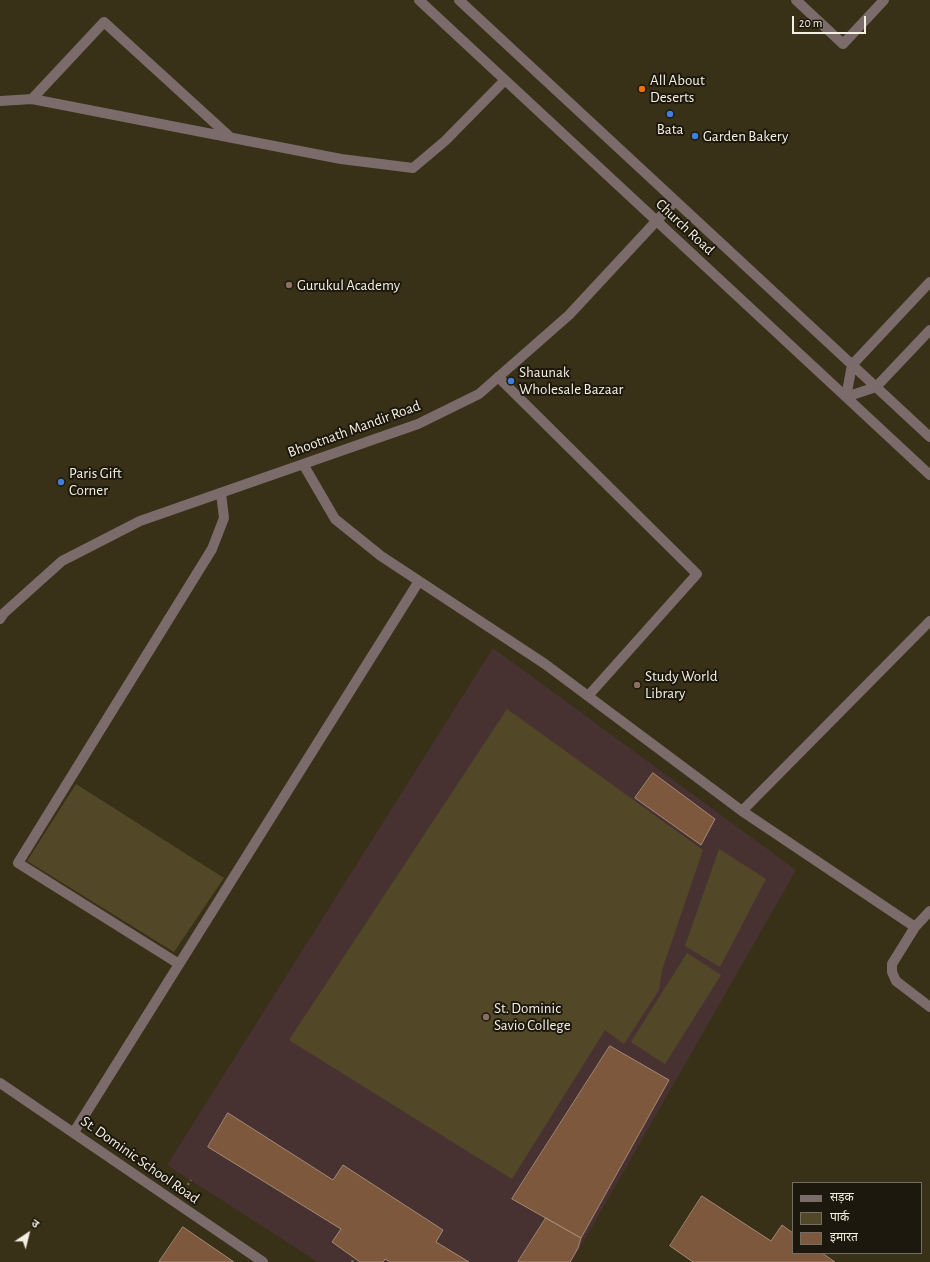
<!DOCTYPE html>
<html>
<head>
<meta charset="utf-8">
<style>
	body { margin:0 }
	#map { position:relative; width:930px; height:1262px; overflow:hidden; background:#383017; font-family:"Alegreya Sans","Noto Sans Devanagari",sans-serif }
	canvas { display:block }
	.legend { position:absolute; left:792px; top:1182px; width:130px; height:72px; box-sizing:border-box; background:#1c180d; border:1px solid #726e62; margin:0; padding:5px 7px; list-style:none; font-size:12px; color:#f4f0e1 }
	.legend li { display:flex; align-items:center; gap:8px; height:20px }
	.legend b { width:20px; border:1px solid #726e62 }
	.north { position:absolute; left:8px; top:1214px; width:40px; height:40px; -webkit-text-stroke:3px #1c180d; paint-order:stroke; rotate:35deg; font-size:11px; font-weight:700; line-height:16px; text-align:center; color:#f4f0e1 }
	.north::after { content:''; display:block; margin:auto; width:14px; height:18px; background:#f4f0e1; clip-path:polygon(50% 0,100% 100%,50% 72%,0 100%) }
	.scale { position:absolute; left:792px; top:16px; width:74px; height:18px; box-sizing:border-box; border:2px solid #f4f0e1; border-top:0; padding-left:5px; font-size:12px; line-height:14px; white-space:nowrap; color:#f4f0e1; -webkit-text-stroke:3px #1c180d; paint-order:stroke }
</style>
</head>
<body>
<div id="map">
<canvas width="930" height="1262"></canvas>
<ul class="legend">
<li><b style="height:5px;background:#7b6c6b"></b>सड़क</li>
<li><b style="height:11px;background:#524828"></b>पार्क</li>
<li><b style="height:11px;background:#7e583c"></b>इमारत</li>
</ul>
<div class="north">उ</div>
<div class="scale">20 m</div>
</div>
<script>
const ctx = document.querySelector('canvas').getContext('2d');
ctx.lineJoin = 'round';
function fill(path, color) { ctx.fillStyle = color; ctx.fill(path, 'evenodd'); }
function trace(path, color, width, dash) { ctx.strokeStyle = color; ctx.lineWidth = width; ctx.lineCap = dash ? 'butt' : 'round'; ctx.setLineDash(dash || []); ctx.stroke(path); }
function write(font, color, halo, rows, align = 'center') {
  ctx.font = font + ' "Alegreya Sans",sans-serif'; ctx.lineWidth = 4; ctx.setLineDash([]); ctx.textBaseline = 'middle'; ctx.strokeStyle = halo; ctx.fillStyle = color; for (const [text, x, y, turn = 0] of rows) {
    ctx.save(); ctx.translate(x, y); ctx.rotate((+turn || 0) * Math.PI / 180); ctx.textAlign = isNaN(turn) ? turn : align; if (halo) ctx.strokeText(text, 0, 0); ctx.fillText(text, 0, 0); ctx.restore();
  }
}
const education = new Path2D(`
	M493,648L796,870L572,1262H318L167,1165Z`);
const green = new Path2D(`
	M507,709L703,850L662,970L659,990L624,1044L605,1030L512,1179L289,1040Z
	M76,784L224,878L174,952L27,861Z
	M719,849L766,879L720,967L685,946Z
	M687,953L721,975L665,1064L631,1042Z`);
const building = new Path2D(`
	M653,773L715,819L701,845L635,798Z
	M610,1046L669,1080L581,1238L512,1199Z
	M228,1113L333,1180L343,1165L443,1230L436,1242L469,1262H390L385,1259L383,1262H360L332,1242L341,1229L208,1147Z
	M702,1196L771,1241L782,1225L793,1233V1253H822L835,1262H693L670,1246Z
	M546,1218L581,1238L578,1248L570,1262H518Z
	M183,1227L234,1262H159Z`);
const path = new Path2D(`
	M185,1189L191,1180
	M352,1262L354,1258`);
const minor = new Path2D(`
	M419,0L930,475
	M459,0L930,437
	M796,0L843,44L884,0
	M32,99L104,22L230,137
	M0,101L32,99L341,159L413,168L445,141L505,80
	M930,282L852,365L846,397L876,387L930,330
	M498,377L697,574L588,696
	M303,464L335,519L381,556L545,664L742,811L915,927
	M0,619L4,613L62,561L140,521L418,424L479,394L569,315L675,201
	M742,811L930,621
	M930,911L915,927L892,964V972L896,981L930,1007
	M179,964L18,863L212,549L224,518L221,493
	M0,1083L263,1262
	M74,1132L419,581`);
const markers = [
	[642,89,4,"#e8710a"],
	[670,114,4,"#3f7fe0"],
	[695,136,4,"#3f7fe0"],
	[289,285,4,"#8d6e63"],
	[511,381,4,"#3f7fe0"],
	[61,482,4,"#3f7fe0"],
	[637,685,4,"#8d6e63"],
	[486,1017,4,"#8d6e63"]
];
const poiNames = [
	["All About",650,80],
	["Deserts",650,97],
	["Bata",670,129,"center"],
	["Garden Bakery",703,136],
	["Gurukul Academy",297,285],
	["Shaunak",519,372],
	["Wholesale Bazaar",519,389],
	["Paris Gift",69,473],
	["Corner",69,490],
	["Study World",645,676],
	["Library",645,693],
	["St. Dominic",494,1008],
	["Savio College",494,1025]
];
const streetNames = [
	["Church Road",685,227,43],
	["Bhootnath Mandir Road",354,429,-20],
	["St. Dominic School Road",140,1160,35]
];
fill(education, '#473231');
fill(green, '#524828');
fill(building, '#7e583c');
trace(building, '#a38976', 1);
trace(path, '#726b55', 2.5, [2, 3]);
trace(minor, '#7b6c6b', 10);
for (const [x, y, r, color] of markers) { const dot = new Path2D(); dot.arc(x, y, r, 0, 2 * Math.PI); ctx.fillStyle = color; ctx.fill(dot); trace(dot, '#1c180d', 1.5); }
write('15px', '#f4f0e1', '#1c180d', poiNames, 'left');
write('15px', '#f4f0e1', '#1c180d', streetNames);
</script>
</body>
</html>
